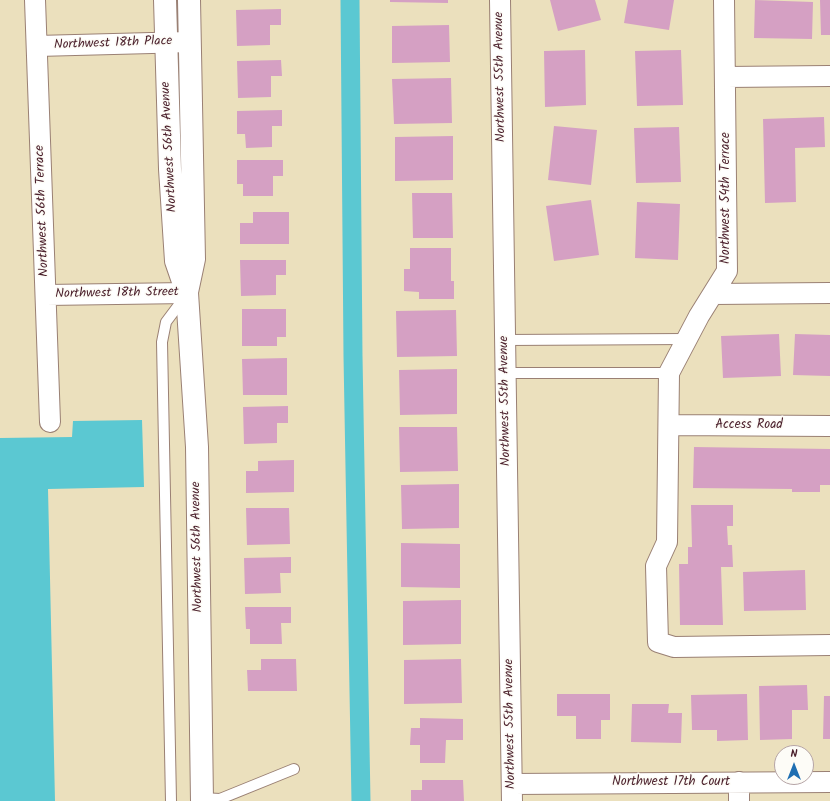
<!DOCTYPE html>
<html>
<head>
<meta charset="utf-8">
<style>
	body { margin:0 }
	#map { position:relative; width:830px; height:801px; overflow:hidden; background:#ebe0bd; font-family:Kalam,sans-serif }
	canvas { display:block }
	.north { position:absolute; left:774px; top:745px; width:40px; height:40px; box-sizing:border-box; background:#fdfcf7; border:1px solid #b5a4a5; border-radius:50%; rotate:0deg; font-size:11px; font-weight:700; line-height:16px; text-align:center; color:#4a1f2b }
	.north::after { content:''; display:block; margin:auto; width:14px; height:18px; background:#1f6fb2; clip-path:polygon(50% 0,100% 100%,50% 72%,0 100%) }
</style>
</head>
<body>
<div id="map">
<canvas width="830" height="801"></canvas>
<div class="north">N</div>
</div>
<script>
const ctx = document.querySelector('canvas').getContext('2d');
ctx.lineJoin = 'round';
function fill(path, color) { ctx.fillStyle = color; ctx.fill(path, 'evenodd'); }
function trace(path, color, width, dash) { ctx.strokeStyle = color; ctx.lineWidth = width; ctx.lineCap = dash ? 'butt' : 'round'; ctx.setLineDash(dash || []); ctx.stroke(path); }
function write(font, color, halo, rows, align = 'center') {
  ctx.font = font + ' Kalam,sans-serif'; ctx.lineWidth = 3; ctx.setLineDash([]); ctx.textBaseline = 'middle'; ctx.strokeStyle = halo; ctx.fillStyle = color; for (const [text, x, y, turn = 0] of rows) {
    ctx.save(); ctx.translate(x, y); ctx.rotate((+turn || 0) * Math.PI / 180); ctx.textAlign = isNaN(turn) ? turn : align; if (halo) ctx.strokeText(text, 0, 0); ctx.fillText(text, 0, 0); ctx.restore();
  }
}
const water = new Path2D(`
	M142,420L144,487L48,489L55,801H0V438L72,437L73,421Z`);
const canal = new Path2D(`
	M350,0L353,356L361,801`);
const building = new Path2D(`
	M390,0H448V3L390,2Z
	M550,0H595L601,20L558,31Z
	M628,0H674L669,30L624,23Z
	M755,0L813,2L812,39L754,38Z
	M820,0H830V35H821Z
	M281,9V25H270V45L237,46L236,10Z
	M449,25L450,62L392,63V26Z
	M585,50L586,105L545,107L544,51Z
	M681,50L683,105L637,106L635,51Z
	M281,60L282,76H271V97L238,98L237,61Z
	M451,78L452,123L394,124L392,79Z
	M282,110V126H272V147L246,148L245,134H237V111Z
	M824,117L825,147L795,148L796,202L765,203L763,119Z
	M554,126L597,130L591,185L548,180Z
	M679,127L681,182L636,183L634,128Z
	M453,136V180L395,181V137Z
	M237,160H283V176H273V196H243V184H237Z
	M412,193H452L453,238H413Z
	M591,200L599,255L554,261L546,206Z
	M637,202L680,204L678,260L635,258Z
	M253,212H289V244H240V223H253Z
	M410,248H451V281H454V299H419V292L404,291V269H410Z
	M240,260H286V275H276V295L241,296Z
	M242,309H286V337H277V346H242Z
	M456,310L457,356L397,357L396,311Z
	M779,334L781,376L723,378L721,336Z
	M795,334L830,335V376L793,375Z
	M287,358V395H243L242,359Z
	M457,369V414L400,415L399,370Z
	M288,406V423H277V443L244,444L243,407Z
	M399,427H457L458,471L400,472Z
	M694,447L830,449V485H820V492H792V489L693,488Z
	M294,460V492L246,493V471H258V461Z
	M459,484V528L402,529L401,485Z
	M691,505H733V526H727L728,545H732L733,567H721L723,625H680L679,564H688V547H692Z
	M246,508H289L290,544L247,545Z
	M401,543L460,544V588L401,587Z
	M291,557V573H280L281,593L245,594L244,558Z
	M805,570L806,610L744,611L743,572Z
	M461,600V644L403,645V601Z
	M245,607H291V623H281L282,644H250V629H246Z
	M261,659H296L297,691H248L247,670H261Z
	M461,659L462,703L404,704V660Z
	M807,685L808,710H792V739L760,740L759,686Z
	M557,694H610V720H601V739H576V716H557Z
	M747,694L748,740L717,741V730H692L691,695Z
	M824,696H830V739H823Z
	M632,704H669L668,713H682L681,743L631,742Z
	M420,718L463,719V740H446L445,763H420V745H410L411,728H420Z
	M422,780H463L464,801H411V790H422Z`);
const service = new Path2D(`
	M505,340L687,339
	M506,373H669
	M202,798L220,799L294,769
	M171,801L162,342L166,322L184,298`);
const minor = new Path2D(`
	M35,0L50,422
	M500,0L512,801
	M724,0L727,271L699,316L669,373L667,542L656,566L658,642L674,647L830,645
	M37,46L190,42
	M726,77L830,76
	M713,294L830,293
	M46,295L187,293
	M669,425L830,426
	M739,782V801
	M512,784L830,782`);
const tertiary = new Path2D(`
	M165,0L170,169L176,261L187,293L197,447L202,801
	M187,292L194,259L189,0`);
const streetNames = [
	["Northwest 18th Place",113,44,-2],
	["Northwest 55th Avenue",501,77,-91],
	["Northwest 56th Avenue",170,147,-93],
	["Northwest 54th Terrace",727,198,-90],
	["Northwest 56th Terrace",43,211,-92],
	["Northwest 18th Street",117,294,-1],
	["Northwest 55th Avenue",506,401,-91],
	["Access Road",749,426],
	["Northwest 56th Avenue",198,547,-91],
	["Northwest 55th Avenue",511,724,-91],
	["Northwest 17th Court",671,783]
];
fill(water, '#5bc8d2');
trace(canal, '#5bc8d2', 19);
fill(building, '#d5a0c3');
trace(service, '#9a8074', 12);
trace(minor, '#9a8074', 22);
trace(tertiary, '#9a8074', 24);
trace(service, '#fff', 10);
trace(minor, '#fff', 20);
trace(tertiary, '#fff', 22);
write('13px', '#4a1f2b', '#fdfcf7', streetNames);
</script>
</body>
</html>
